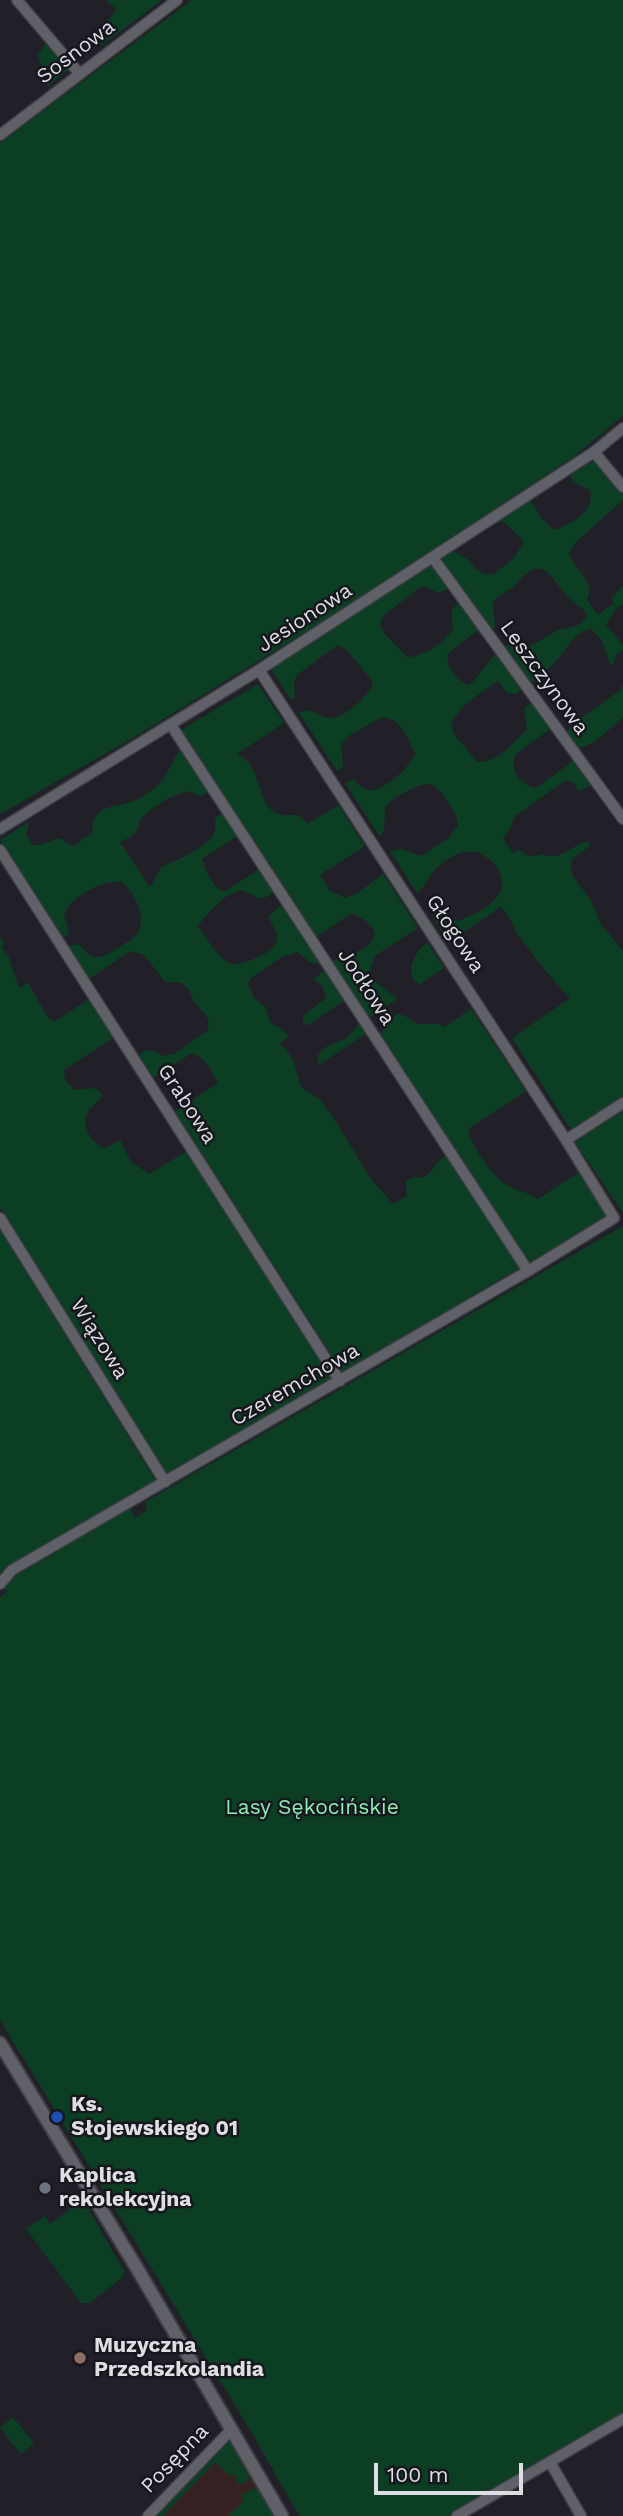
<!DOCTYPE html>
<html>
<head>
<meta charset="utf-8">
<style>
	body { margin:0 }
	#map { position:relative; width:623px; height:2516px; overflow:hidden; background:#212028; font-family:"Work Sans",sans-serif }
	canvas { display:block }
	.scale { position:absolute; left:374px; top:2463px; width:149px; height:32px; box-sizing:border-box; border:4px solid #dedee4; border-top:0; padding-left:9px; font-size:21px; line-height:24px; white-space:nowrap; color:#dedee4; -webkit-text-stroke:5px #17171f; paint-order:stroke }
</style>
</head>
<body>
<div id="map">
<canvas width="623" height="2516"></canvas>
<div class="scale">100 m</div>
</div>
<script>
const ctx = document.querySelector('canvas').getContext('2d');
ctx.lineJoin = 'round';
function fill(path, color) { ctx.fillStyle = color; ctx.fill(path, 'evenodd'); }
function trace(path, color, width, dash) { ctx.strokeStyle = color; ctx.lineWidth = width; ctx.lineCap = dash ? 'butt' : 'round'; ctx.setLineDash(dash || []); ctx.stroke(path); }
function write(font, color, halo, rows, align = 'center') {
  ctx.font = font + ' "Work Sans",sans-serif'; ctx.lineWidth = 5; ctx.setLineDash([]); ctx.textBaseline = 'middle'; ctx.strokeStyle = halo; ctx.fillStyle = color; for (const [text, x, y, turn = 0] of rows) {
    ctx.save(); ctx.translate(x, y); ctx.rotate((+turn || 0) * Math.PI / 180); ctx.textAlign = isNaN(turn) ? turn : align; if (halo) ctx.strokeText(text, 0, 0); ctx.fillText(text, 0, 0); ctx.restore();
  }
}
const commercial = new Path2D(`
	M230,2437L277,2516H154Z`);
const green = new Path2D(`
	M106,0H162L101,46L97,38L100,26L110,19L116,9Z
	M192,0H623V416L572,458L339,611L141,733L0,814V143Z
	M46,42L69,69L48,86L38,55Z
	M595,460L623,495V500L576,542L569,554C576,571 596,581 587,600L598,615L614,603L611,598L623,586V604L616,609L606,625L623,645V650L617,654L613,664L609,663L602,640L591,629C572,633 569,647 557,660C550,668 541,676 532,683L505,647C514,640 520,644 529,646C539,642 547,636 556,631C569,626 580,629 587,615C583,606 573,604 567,596C546,572 543,554 515,585C508,592 499,594 493,602L495,627L492,629L442,561L443,557L453,551L467,559L476,569L484,574H494L513,559L523,544L522,539L501,520L530,500L541,518L554,530C572,524 595,512 590,490L573,482L570,474Z
	M428,566L432,567L448,589L439,593L425,587L419,588L383,616L380,625L384,633L407,657C426,656 442,644 453,629C453,618 448,610 459,603L478,630L447,654C448,670 454,677 467,685L472,683L495,654L521,690L516,694L507,693L498,681C479,694 461,704 451,725L455,736L478,762C498,762 514,743 527,729L524,708L531,703L550,729L515,755C511,773 519,783 536,788L573,761L591,786L578,791L575,784L566,780L515,816L509,831L503,838L513,853L519,849C527,858 532,857 543,854C560,863 572,844 588,841L590,846L572,859L571,868L573,876L592,902L600,923L623,951V1098L572,1131L512,1038L570,998C553,980 536,960 521,939C513,928 511,917 501,907L449,942L432,916L439,913L457,921C472,916 500,904 502,885C503,864 479,846 460,853C448,857 437,866 430,876C425,883 424,888 417,893L390,851L400,849L422,856L448,838L458,826C458,817 453,809 448,802C435,782 430,779 408,791C402,794 395,797 390,802C379,813 390,826 380,837L345,783L353,779C357,783 362,788 367,790C381,794 412,766 415,753C407,737 402,719 382,717L350,735L341,744L343,766L337,771L299,713L308,710C316,712 322,718 330,718C344,718 370,696 373,682L347,650L338,645L297,675L294,681L295,697L291,700L271,669Z
	M258,684L284,723L237,754C264,765 255,809 281,815C287,816 292,814 298,815L308,824L338,805L365,846L320,875L329,890L345,898L356,894L383,874L418,928L375,956C361,981 384,985 397,999L369,1018L332,962C351,948 364,959 375,935L373,928L366,921L352,913L316,937L181,730Z
	M623,685V718L593,743L578,748L566,732L574,723L619,691Z
	M181,750L208,791L201,797L189,791C174,794 157,804 145,815C139,819 140,823 138,829C135,836 126,839 120,842L150,887L162,866C174,863 210,845 214,834C216,828 214,823 216,817L223,813L237,836L202,859C206,871 211,886 224,892L260,869L274,892C255,905 260,895 243,891C229,888 206,915 198,926C209,941 216,957 233,965C246,962 275,955 277,938C278,931 270,924 269,916L282,904L321,964L311,963L297,952L282,957L251,978L248,983L254,998L265,1007L271,1024L282,1029L289,1037L279,1044L286,1049L294,1062L301,1087L320,1100L333,1117L371,1179L393,1204L407,1196L406,1181L413,1177C431,1183 433,1162 446,1155L521,1267L343,1373L175,1111L218,1083C211,1070 206,1058 192,1053L153,1078L139,1055L146,1050L153,1051L163,1056L174,1054L208,1030C212,1015 199,1010 193,999C190,993 189,988 183,984C178,981 171,983 165,982L144,955L130,951L89,979L68,946L78,944L91,957C104,958 111,953 121,946C127,942 135,938 138,932C147,915 134,893 122,882C104,879 69,897 64,915L69,933L63,938L0,840L29,822L26,834L32,845H39L59,838L73,846L92,833C93,802 114,809 134,801C142,798 156,788 161,782C170,772 171,759 181,750Z
	M0,937L4,944L1,947L8,955L19,988L28,983L47,1016L54,1022L89,999L113,1038L64,1070L65,1079L74,1090L94,1088L102,1093L100,1100C77,1114 84,1137 104,1149L120,1140L131,1162L149,1174L187,1151L333,1380L168,1477L0,1207Z
	M427,942L444,968L419,985C403,973 415,952 427,942Z
	M325,970L345,1000L307,1026L303,1021V1016L326,998L323,987L314,979Z
	M471,1009L526,1091L468,1129C473,1148 489,1174 507,1185C517,1192 528,1191 538,1199L578,1173L607,1216L529,1263L380,1035C394,1012 395,1008 417,1024H438L444,1027Z
	M360,1023L367,1033L319,1065L317,1056L326,1047L347,1038Z
	M623,1110V1213L575,1142Z
	M623,1226V2415L451,2516H299L249,2428L0,2020V1597L7,1592L2,1586L16,1571L126,1509H130L135,1518L147,1510L145,1502Z
	M0,1230L157,1483L0,1573Z
	M83,2199L124,2271L123,2277L90,2303H81L26,2229L45,2216L50,2224Z
	M13,2417L34,2443L21,2454L0,2428Z
	M230,2437L243,2458L239,2460L250,2477L245,2483L238,2484L236,2482L238,2479L233,2474L230,2476L215,2462L163,2516H154Z
	M255,2488L262,2490L277,2516H227L244,2502L241,2495Z`);
const minor = new Path2D(`
	M17,0L79,73
	M0,135L177,0
	M594,452L623,487
	M433,558L623,819
	M171,725L528,1271
	M0,829L259,670L594,452L623,428
	M0,850L340,1381
	M566,1140L623,1103
	M0,1218L165,1482
	M0,1584L12,1570L528,1271L614,1218L566,1140L259,670
	M550,2462L581,2516
	M148,2516L231,2430
	M457,2516L623,2419`);
const tertiary = new Path2D(`
	M0,2043L138,2270L282,2516`);
const markers = [
	[57,2117,7,"#1a4fb4"],
	[45,2188,7,"#6b7280"],
	[80,2358,7,"#8d6e63"]
];
const streetNames = [
	["Sosnowa",76,52,-37],
	["Jesionowa",305,618,-33],
	["Leszczynowa",544,678,54],
	["Głogowa",455,934,57],
	["Jodłowa",366,987,57],
	["Grabowa",187,1104,57],
	["Wiązowa",99,1339,58],
	["Czeremchowa",295,1385,-30],
	["Posępna",175,2459,-46]
];
const parkNames = [
	["Lasy Sękocińskie",312,1808]
];
const poiNames = [
	["Ks.",71,2105],
	["Słojewskiego 01",71,2129],
	["Kaplica",59,2176],
	["rekolekcyjna",59,2200],
	["Muzyczna",94,2346],
	["Przedszkolandia",94,2370]
];
fill(commercial, '#362223');
fill(green, '#0c3e23');
trace(minor, '#3d3d44', 13);
trace(tertiary, '#3d3d44', 16);
trace(minor, '#606069', 10);
trace(tertiary, '#606069', 12);
for (const [x, y, r, color] of markers) { const dot = new Path2D(); dot.arc(x, y, r, 0, 2 * Math.PI); ctx.fillStyle = color; ctx.fill(dot); trace(dot, '#17171f', 2.5); }
write('21px', '#dedee4', '#17171f', streetNames);
write('21px', '#89eeaf', '#17171f', parkNames);
write('bold 21px', '#dedee4', '#17171f', poiNames, 'left');
</script>
</body>
</html>
